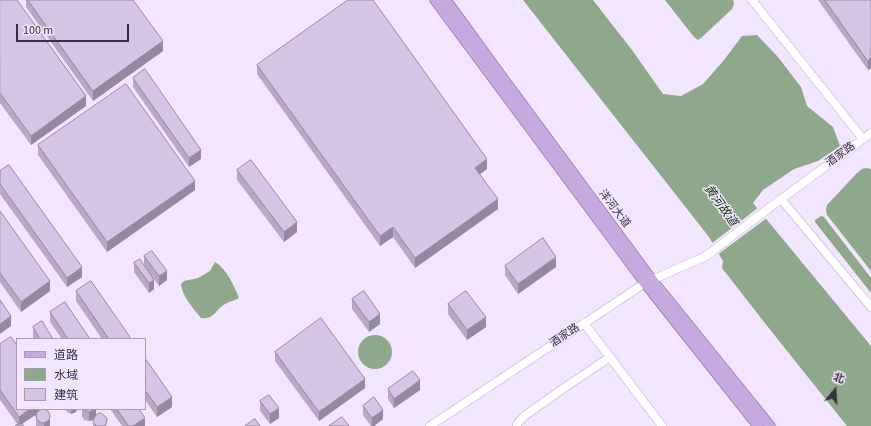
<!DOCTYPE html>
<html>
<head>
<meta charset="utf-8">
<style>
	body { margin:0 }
	#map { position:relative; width:871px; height:426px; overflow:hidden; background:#f2e6fe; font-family:"Source Sans 3","Noto Sans SC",sans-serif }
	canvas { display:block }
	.legend { position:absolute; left:16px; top:338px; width:130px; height:72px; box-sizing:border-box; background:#f2e6fe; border:1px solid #a69db0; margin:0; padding:5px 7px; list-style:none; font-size:12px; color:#35303b }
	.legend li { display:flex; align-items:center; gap:8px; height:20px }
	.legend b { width:20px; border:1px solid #a69db0 }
	.north { position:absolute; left:815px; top:370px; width:40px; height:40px; -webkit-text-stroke:3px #f2e6fe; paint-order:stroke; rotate:18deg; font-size:11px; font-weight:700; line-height:16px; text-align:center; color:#35303b }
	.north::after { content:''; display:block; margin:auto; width:14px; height:18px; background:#35303b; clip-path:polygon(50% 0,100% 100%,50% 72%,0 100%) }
	.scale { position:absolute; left:16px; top:24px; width:113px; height:18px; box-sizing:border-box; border:2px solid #35303b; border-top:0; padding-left:5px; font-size:12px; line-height:14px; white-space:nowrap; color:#35303b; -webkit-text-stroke:3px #f2e6fe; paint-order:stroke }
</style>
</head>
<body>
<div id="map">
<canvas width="871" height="426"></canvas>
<ul class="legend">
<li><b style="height:5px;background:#c5a9df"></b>道路</li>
<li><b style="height:11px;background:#8fa78b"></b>水域</li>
<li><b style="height:11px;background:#d4c4e5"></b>建筑</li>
</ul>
<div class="north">北</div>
<div class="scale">100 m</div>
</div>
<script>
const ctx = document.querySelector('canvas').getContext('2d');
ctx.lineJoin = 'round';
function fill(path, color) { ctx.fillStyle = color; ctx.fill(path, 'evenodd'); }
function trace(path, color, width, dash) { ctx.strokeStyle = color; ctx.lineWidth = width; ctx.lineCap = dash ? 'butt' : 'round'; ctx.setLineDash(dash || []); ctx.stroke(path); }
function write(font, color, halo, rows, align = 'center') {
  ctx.font = font + ' "Source Sans 3","Noto Sans SC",sans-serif'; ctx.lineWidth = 3; ctx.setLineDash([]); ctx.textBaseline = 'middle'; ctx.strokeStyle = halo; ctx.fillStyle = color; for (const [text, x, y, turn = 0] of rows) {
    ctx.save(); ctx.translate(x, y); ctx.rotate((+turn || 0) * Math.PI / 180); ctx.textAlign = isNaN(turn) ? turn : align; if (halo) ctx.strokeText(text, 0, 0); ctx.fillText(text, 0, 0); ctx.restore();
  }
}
const water = new Path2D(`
	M523,0H593L632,50L663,94L681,96L703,84L724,60L742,36L757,35L778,57L801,87L807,106L833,127L840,146L818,161L794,169L763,190L753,203L871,346V426H847L835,411L764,322L722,268L723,261L709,237Z
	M665,0H733L734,4L732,9L701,38L698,40L694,37Z
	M866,168L871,169V271L827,215L826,210L827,205L857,173L862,169Z
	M821,216L824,217L871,278V293L815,222V220Z
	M215,262C227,269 234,286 239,298C234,301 231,301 227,303C216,308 215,320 201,318C193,308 182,296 181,284L184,281L198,278L210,271Z
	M358 352a17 17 0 1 1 34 0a17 17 0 1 1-34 0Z`);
const pier = new Path2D(`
	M759,207L767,218L717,255L711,244Z`);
const minor = new Path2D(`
	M752,0L863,139
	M781,199L871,307
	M584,323L662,426
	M430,426L645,283L706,256L773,205L871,133
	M517,426V424L523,417L561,390L610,357`);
const major = new Path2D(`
	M435,0L645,283L758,426
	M446,0L502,77L652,280L770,426`);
const wall = new Path2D(`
	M0,0L86,106L31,145L0,103Z
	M25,0H133L163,51L93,101L26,7V1Z
	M818,0H871V68L868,70Z
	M257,65L487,169L480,174L498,209L415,268L393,237L380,246L257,74Z
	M133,78L201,159L189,167L133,87Z
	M38,145L195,190L107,252L38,155Z
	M237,170L297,232L284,242L237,180Z
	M0,171L82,277L67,287L0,194Z
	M0,211L50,291L21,312L0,282Z
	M144,256L167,280L159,286L148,271L154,289L149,293L134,272V263L144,266Z
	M505,266L556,267L518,294L505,275Z
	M76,291L130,339H102L76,301Z
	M352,299L380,324L369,332L352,309Z
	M448,304L486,327L467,340L448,314Z
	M50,312L90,339H62L50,322Z
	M33,327L53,339H34L33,337Z
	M0,344L44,409L50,426H36V416L37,414L22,424L18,425L0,400Z
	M275,352L365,388L319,421L275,361Z
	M145,358L172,407L157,417L145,400Z
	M388,389L420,390L394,408L388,399Z
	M260,401L279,418L270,424L260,411Z
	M363,406L383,419L374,426H371L363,415Z
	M65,409H77L76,412L71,414L67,412Z
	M82,409H96V416L107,426H93L94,419L89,421L84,420L82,416Z
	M110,409H139L145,426H122Z`);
const shadedWall = new Path2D(`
	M163,41V51L93,101V91Z
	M871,58V68L868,70V61Z
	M86,96V106L31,145V136Z
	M201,150V159L189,167V158Z
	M487,159V169L475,178V168Z
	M195,181V190L107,252V242Z
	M498,199V209L415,268V258Z
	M297,222V232L284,242V232Z
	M393,227V237L380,246V236Z
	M556,257V267L518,294V284Z
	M82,267V277L67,287V278Z
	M167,271V280L159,286V276Z
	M154,280V289L149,293V283Z
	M50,281V291L21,312V302Z
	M380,314V324L369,332V322Z
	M11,316V326L0,334V324Z
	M486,317V327L467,340V330Z
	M365,379V388L319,421V412Z
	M420,380V390L394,408V399Z
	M172,397V407L157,417V407Z
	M279,408V418L270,424V414Z
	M30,409H44L19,426V417Z
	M71,409H77L76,412L71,414Z
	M94,409H96V416L93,420L89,421V412Z
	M383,410V419L374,426H372V418Z
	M50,418V426H44V423Z
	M145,418V426H133Z`);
const building = new Path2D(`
	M0,0H17L86,96L31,136L0,93Z
	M28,0H133L163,41L93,91Z
	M348,0H373L487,159L475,168L498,199L415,258L393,227L380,236L257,65Z
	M825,0H871V58L868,61Z
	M145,69L201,150L189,158L133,78Z
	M126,84L195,181L107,242L38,145Z
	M251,160L297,222L284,232L237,170Z
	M9,165L82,267L67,278L0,184V171Z
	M0,211L50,281L21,302L0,273Z
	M543,238L556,257L518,284L505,266Z
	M152,251L167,271L159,276L144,256Z
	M140,259L154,280L149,283L134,263Z
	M91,281L130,337L128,339H109L76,291Z
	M364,291L380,314L369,322L352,299Z
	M466,291L486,317L467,330L448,304Z
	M0,300L11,316L0,324Z
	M65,302L90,339H68L50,312Z
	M321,318L365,379L319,412L275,352Z
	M42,321L53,339H40L33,327Z
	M11,337L17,345V409H30L19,417L0,390V344Z
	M145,358L172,397L157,407L145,390Z
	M413,371L420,380L394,399L388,389Z
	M269,395L279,408L270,414L260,401Z
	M374,397L383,410L372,418L363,406Z
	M84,409H94L93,410L89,412L84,410Z
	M117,409H139L145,418L133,426H129Z
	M36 416a7 7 0 1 1 14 0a7 7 0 1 1-14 0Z
	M101,413L107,418V420L106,424L105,426H96L93,422L94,418L97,414Z
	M342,417L349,426H329Z
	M255,419L260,426H245Z
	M21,424L24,426H15L16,425Z`);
const streetNames = [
	["酒家路",841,155,-36],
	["洋河大道",614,209,53],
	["酒家路",565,336,-34]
];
const waterNames = [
	["黄河故道",720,206,54]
];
fill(water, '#8fa78b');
fill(pier, '#f2e6fe');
trace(minor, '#bcaecb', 9);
trace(major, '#7a5997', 11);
trace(minor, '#fff', 8);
trace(major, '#c5a9df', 10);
fill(wall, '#b6a9c5');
fill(shadedWall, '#9489a0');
fill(building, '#d4c4e5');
trace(building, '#9489a0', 1);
write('11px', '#35303b', '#f2e6fe', streetNames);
write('italic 12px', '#103309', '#f2e6fe', waterNames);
</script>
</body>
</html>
